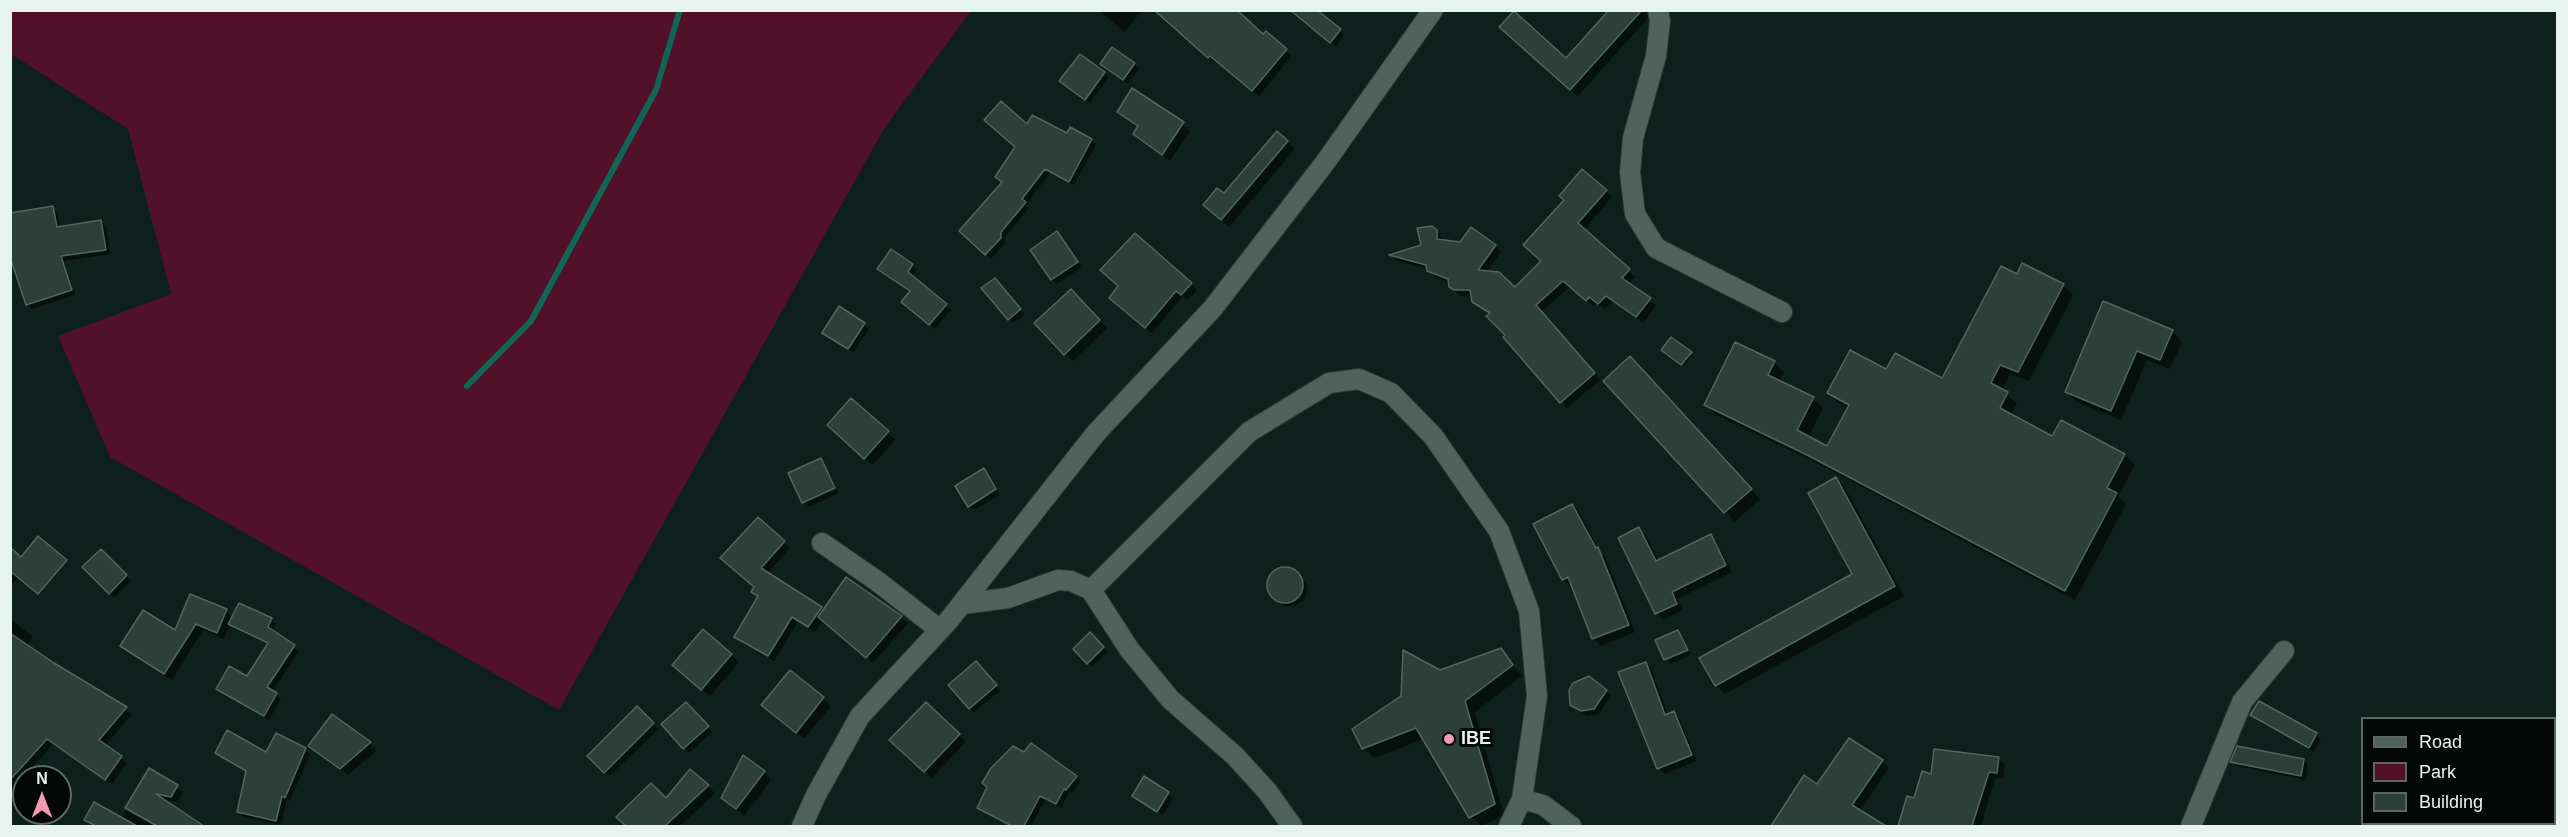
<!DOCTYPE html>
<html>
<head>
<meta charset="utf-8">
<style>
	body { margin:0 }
	#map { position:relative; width:2568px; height:837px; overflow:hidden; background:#0d201b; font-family:Helvetica,sans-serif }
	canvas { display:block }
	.frame { position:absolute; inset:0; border:12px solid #e7f3ef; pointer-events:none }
	.legend { position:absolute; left:2361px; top:717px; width:195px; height:108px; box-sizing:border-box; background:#030806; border:2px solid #5e6663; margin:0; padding:8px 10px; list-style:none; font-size:18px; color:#e7f3ef }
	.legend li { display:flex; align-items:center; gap:12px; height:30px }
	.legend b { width:30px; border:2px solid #5e6663 }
	.north { position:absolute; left:12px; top:765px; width:60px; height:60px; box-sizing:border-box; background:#030806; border:2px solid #5e6663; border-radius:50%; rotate:0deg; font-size:16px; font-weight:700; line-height:24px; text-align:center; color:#e7f3ef }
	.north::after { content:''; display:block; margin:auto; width:21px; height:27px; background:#f19ab2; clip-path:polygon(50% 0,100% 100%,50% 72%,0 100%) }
</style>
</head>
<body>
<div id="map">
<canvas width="2568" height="837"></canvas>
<div class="frame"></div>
<ul class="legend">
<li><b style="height:8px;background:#4f635d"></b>Road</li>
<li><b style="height:16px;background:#511129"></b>Park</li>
<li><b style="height:16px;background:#2c3f39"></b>Building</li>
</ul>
<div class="north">N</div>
</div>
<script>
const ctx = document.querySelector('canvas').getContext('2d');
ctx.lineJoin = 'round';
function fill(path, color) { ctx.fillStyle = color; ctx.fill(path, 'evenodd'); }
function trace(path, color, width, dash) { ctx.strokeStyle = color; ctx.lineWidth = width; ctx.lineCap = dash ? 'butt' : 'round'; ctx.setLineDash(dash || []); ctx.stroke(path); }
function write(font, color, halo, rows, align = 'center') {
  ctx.font = font + ' Helvetica,sans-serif'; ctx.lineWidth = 6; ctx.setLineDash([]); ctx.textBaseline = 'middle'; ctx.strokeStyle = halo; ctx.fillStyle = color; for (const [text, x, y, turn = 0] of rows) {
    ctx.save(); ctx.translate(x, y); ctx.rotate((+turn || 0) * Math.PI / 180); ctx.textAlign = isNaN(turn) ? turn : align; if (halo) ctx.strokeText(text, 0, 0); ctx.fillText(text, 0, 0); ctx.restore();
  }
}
const green = new Path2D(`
	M10,11L11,10L971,11L885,127L559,710L110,457L58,336L171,294L128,129L11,54Z`);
const shadow = new Path2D(`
	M1099,10H1143L1124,32Z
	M1156,10L1264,36L1292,56L1259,96L1217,61L1215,63Z
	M1611,10H1655L1578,96L1508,34L1567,60Z
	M1307,23L1340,31L1344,35L1336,46Z
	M1102,64H1134L1139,69L1128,84Z
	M1104,73L1109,77L1090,103L1066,86Z
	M1118,111L1183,124L1190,131L1170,161L1142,141L1135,134L1139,128Z
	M1028,127L1091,140L1096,145L1074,185L1050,173L1026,205L1029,208L1005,237V244L991,259L961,231L1003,183Z
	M1287,142L1295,149L1229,227L1212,212L1224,195Z
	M1606,191L1612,197L1584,230L1635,277L1628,284L1656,305L1643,323L1613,301L1605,309L1596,303L1593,306L1571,286L1541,312L1600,380L1567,408L1491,314L1473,301V296H1461L1450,287V283L1435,277L1428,269L1397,261L1392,256L1423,246L1431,228L1443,238V241L1495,246L1501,252L1486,273L1515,290Z
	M52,208L57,213L60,228L101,222L106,227L110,254L64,261L75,295L32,309L27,304Z
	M1061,238L1082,267L1057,284L1052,279Z
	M912,265L917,270L912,277L951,310L935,329L908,307L911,292L879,269Z
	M2017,276L2063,285L2073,295L2029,381L2010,374L2002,391L2017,403L2011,415L2053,438L2125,455L2135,465L2118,496L2126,504L2075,600L1819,464L1716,415L1706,405L1774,362L1784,372L1779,382L1813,398L1823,408L1808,438L1828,448L1849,408L1839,403L1829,393L1887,371L1943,381Z
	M999,284L1025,315L1014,323L1009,319Z
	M1191,284L1197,290L1188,300L1183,296L1152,333L1117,304Z
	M1071,291L1107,328L1073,361L1036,323Z
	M2104,303L2172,331L2182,342L2170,369L2147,360L2121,420L2077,402L2067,392Z
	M864,324L869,329L853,353L824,333Z
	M1665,352L1691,353L1692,355L1684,366Z
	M1640,368L1760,499L1735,522L1605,381Z
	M851,400L895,440L873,465L836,433Z
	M820,460L825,465L839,493L809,507L804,502Z
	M983,470L1000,495L974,510L969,506Z
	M1836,479L1845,488L1904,596L1725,694L1716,685L1854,574Z
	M1572,505L1580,513L1599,551L1605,557L1635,632L1601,646L1593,638L1573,586L1571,587L1563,579L1535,525Z
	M1639,529L1646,536L1659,562L1711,536L1717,543L1732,572L1677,599L1683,610L1663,620L1657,613Z
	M784,542L790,548L767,574L824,611L847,579L908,623L873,663L823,620L815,632L798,622L774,661L742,643L736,637L759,598L753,592L756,588L728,564Z
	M10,549L29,567L10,586Z
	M101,551L131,581L114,598L84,567Z
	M1289,569L1305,582L1307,587L1305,599L1295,606H1283L1269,592V580L1277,570Z
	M191,596L226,611L233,618L271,620L276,624L272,632L299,651L272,692L281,699L269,720L218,689L247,678L269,645L235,629L230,624L224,639L203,630L172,680L122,646L175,632Z
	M11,619L33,637L27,645L132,714L105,746L127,763L112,784L53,744L10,793Z
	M703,631L739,662L710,696L681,672Z
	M1678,632L1683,636L1691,655L1670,664L1657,641Z
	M1090,634L1108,652L1092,667L1075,649Z
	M1500,650L1522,676L1475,712L1504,815L1481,826L1471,817L1424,739L1374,758L1364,748L1440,671Z
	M1646,664L1652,671L1668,715L1673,713L1680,720L1697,761L1665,774L1659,768Z
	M981,668L1000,691L974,712L970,708Z
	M790,672L831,706L804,739L763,705Z
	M1606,691L1611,696L1599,714L1587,716L1571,705Z
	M2259,703L2316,734L2321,739L2314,752L2256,720L2251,715Z
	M686,704L712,732L689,753L663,724Z
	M637,708L658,729L610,776L589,756Z
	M332,716L377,750L348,775L310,746Z
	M959,735L966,742L932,778L899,747Z
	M305,749L310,754L290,801L287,800L281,825L244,817L239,812L248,773L217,753L267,754Z
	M1998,759L2005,765L2003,779L1995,778L1981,826H1899L1908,797L1916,800L1932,776Z
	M2304,760L2308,765L2306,780L2237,766L2232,762Z
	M1882,761L1889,768L1859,812L1880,826H1773L1804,777L1818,786Z
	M150,770L183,792L177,802L160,799L202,826H94L86,820L121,819Z
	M764,772L771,780L744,816L723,798Z
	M1076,777L1081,781L1072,794L1069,792L1061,808L1045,800L1031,826H1010L979,808L988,788Z
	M1145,778L1173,798L1163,815L1139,800Z
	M708,786L715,793L680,826H628L618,817Z`);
const stream = new Path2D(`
	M467,386L531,321L656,90L680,10`);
const building = new Path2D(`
	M1154,10H1237L1263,34L1266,31L1287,49L1252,91L1210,56L1208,58Z
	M1290,10H1317L1341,29L1330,43Z
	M1609,10H1642L1570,90L1499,27L1514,11L1566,58Z
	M1112,47L1135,63L1123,80L1100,64Z
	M1080,54L1105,72L1085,100L1059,81Z
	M1132,88L1184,122L1162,155L1133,134L1138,126L1117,112Z
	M1001,101L1027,124L1032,115L1067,133L1070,127L1092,139L1069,182L1045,169L1022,199L1026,202L1001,232V238L985,255L959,231L1002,182L995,177L1015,147L984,120Z
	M1277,131L1288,141L1221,220L1203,205L1217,188L1224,193Z
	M1582,169L1607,190L1578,223L1630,269L1622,278L1651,298L1636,317L1606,296L1598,304L1589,297L1586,301L1563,281L1536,305L1595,373L1560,403L1503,337L1505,335L1486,316L1490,313L1472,302L1470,290H1454L1449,287L1448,279L1427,271L1426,265L1389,255L1421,245L1417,228L1432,226L1437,230V239L1460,242L1471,227L1496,245L1478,270L1499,272L1515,287L1541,261L1523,245L1564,200L1559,196Z
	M53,206L57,227L101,220L106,250L61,256L72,290L26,305L10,257V213Z
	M1057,231L1078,262L1051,280L1030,250Z
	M1135,233L1192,283L1181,295L1176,291L1145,328L1109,298L1118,286L1100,270Z
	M891,249L913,264L908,272L947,304L929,325L901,302L910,291L877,269Z
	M2022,263L2064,284L2018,372L2000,365L1991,383L2008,392L2000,408L2052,436L2061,420L2125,454L2107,488L2117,493L2065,591L1807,455L1704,405L1735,342L1775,361L1768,375L1814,397L1797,430L1827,446L1849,405L1827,393L1850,350L1886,369L1895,353L1942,378L2001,266L2017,274Z
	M995,278L1021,309L1008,320L981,288Z
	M1071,289L1100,320L1064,355L1034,323Z
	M2103,301L2173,330L2160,360L2137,351L2111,411L2065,392Z
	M839,306L865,323L848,349L822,333Z
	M1671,337L1692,352L1681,365L1661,350Z
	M1630,356L1752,489L1724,513L1603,381Z
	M851,398L889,431L864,459L827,425Z
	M821,458L835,488L802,503L788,473Z
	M984,468L996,489L968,507L955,486Z
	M1836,477L1895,586L1715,686L1699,658L1852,574L1808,493Z
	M1572,504L1596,548L1598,547L1629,625L1592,639L1568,577L1562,580L1533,524Z
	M758,517L785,541L761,568L822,607L808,627L792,617L768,656L734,637L758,596L751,592L754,587L720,558Z
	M1639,527L1656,561L1711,534L1726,565L1672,592L1677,604L1655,614L1618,538Z
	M38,536L67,560L38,594L10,571V547L21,557Z
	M101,549L127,575L109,594L82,567Z
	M1267 585a18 18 0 1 1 36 0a18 18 0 1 1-36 0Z
	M846,577L902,616L866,658L818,617Z
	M190,594L227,609L217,633L196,624L164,674L120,646L143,610L175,630Z
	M239,603L272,618L268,627L295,645L267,687L277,693L264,716L216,689L229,666L247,676L268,643L228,624Z
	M703,629L732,654L701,690L672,665Z
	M1678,630L1688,650L1664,660L1655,640Z
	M1090,632L1104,647L1087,664L1073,649Z
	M10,633L54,663L127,707L99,740L122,756L105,780L47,739L10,780Z
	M1501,648L1513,665L1465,701L1495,804L1469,818L1416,728L1362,749L1352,729L1401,696L1403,650L1440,670Z
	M976,661L997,685L969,709L948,685Z
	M1646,662L1665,715L1674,711L1692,755L1657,769L1618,672Z
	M790,670L824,697L796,733L761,705Z
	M1589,676L1607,690L1594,709L1581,711L1570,705L1569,690L1573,683Z
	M2259,701L2317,733L2309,748L2250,715Z
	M686,702L709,726L683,749L661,724Z
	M926,702L960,734L924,772L889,740Z
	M637,706L654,723L604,773L587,756Z
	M332,714L371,742L340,769L308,746Z
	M227,730L266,752L276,733L306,748L285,798L282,796L276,821L237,812L246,771L215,753Z
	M1849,738L1883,760L1852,805L1886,826H1771L1804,775L1817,784Z
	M1031,743L1077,776L1066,790L1064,789L1056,804L1040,796L1024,826H1012L977,808L987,787L982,783L991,768L1013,746L1024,752Z
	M2237,746L2304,759L2301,776L2230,762Z
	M1934,749L1999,757L1997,773L1989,772L1972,826H1898L1907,796L1914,798L1922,771L1931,774Z
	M743,755L765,771L736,809L721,798Z
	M149,768L178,785L171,797L156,794L204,826H157L125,808Z
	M690,769L709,785L665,826H626L616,817L651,783L666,798Z
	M1144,776L1169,792L1157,812L1132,796Z
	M94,802L137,826H96L84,820Z`);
const minor = new Path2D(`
	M1658,10L1660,21L1656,56L1633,138L1630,173L1635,214L1656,248L1782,312
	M822,543L877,581L940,630
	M1091,590L1249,432L1329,383L1359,379L1391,393L1433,436L1499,531L1529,611L1537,696L1522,799L1509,826
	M962,604L1008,598L1058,580L1071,581L1091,590L1129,649L1170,699L1235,756L1267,791L1292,826
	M1522,799L1543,805L1571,826
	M802,826L816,795L860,716L949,620L1096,433L1213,308L1324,164L1433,10
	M2191,826L2242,702L2284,651`);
const markers = [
	[1449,739,6,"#f19ab2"]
];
const poiNames = [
	["IBE",1461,739]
];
fill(green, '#511129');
fill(shadow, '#0007');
trace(stream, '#0f6654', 6);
fill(building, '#2c3f39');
trace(building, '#51665f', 1.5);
trace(minor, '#2e3835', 22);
trace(minor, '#4f635d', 20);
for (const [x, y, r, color] of markers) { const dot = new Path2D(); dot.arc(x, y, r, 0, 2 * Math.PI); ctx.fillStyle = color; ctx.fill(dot); trace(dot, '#030806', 2); }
write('bold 18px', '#e7f3ef', '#030806', poiNames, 'left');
</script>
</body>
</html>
